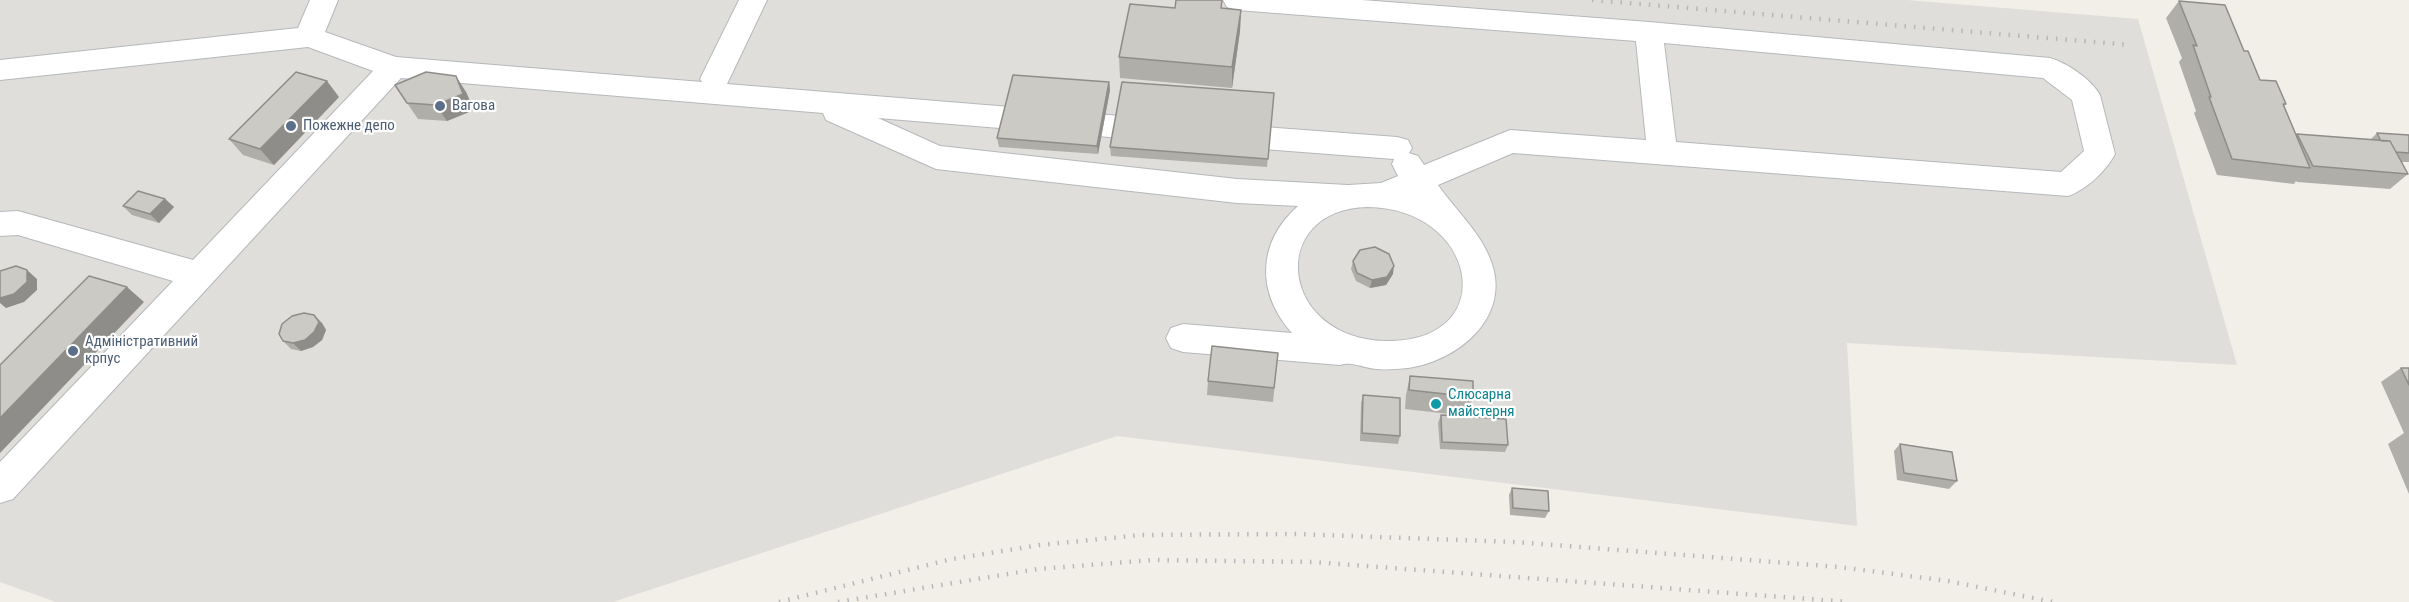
<!DOCTYPE html>
<html>
<head>
<meta charset="utf-8">
<style>
	body { margin:0 }
	canvas { display:block; background:#f1efe8 }
</style>
</head>
<body>
<canvas width="2409" height="602"></canvas>
<script>
const ctx = document.querySelector('canvas').getContext('2d');
ctx.lineJoin = 'round';
function fill(path, color) { ctx.fillStyle = color; ctx.fill(path, 'evenodd'); }
function trace(path, color, width, dash) { ctx.strokeStyle = color; ctx.lineWidth = width; ctx.lineCap = dash ? 'butt' : 'round'; ctx.setLineDash(dash || []); ctx.stroke(path); }
function write(font, color, halo, rows, align = 'center') {
  ctx.font = font + ' "Roboto Condensed",sans-serif'; ctx.lineWidth = 4.5; ctx.setLineDash([]); ctx.textBaseline = 'middle'; ctx.strokeStyle = halo; ctx.fillStyle = color; for (const [text, x, y, turn = 0] of rows) {
    ctx.save(); ctx.translate(x, y); ctx.rotate((+turn || 0) * Math.PI / 180); ctx.textAlign = isNaN(turn) ? turn : align; if (halo) ctx.strokeText(text, 0, 0); ctx.fillText(text, 0, 0); ctx.restore();
  }
}
const industrial = new Path2D(`
	M0,0H1907L2138,19L2237,365L1847,343L1857,526L1117,436L613,602H56L0,582Z`);
const minor = new Path2D(`
	M310,0H338L325,32L396,57L702,82L700,79L739,0H767L727,84L1158,119L1169,122L1173,130L1169,138L1158,141L878,118L940,146L1237,179L1348,185L1381,183L1398,176L1392,164L1394,159L1224,146L1213,143L1209,135L1213,127L1224,124L1397,137L1408,140L1412,148L1409,153L1418,156L1424,165L1510,130L1646,140L1636,41L1237,10L1227,7L1223,0H1362L1649,22L2050,58C2067,63 2091,79 2100,95L2115,154C2106,171 2086,190 2068,196L1513,153L1438,185C1456,211 1482,233 1492,264C1510,319 1457,361 1408,368C1397,369 1386,370 1376,369C1364,368 1351,361 1340,365L1183,352L1171,348L1166,338L1171,328L1183,324L1292,333C1256,293 1257,242 1298,206L1237,203L936,169L826,120L823,113L401,78L13,499L0,503V462L173,281L18,235L0,236V212L18,211L193,260L373,71L308,47L0,80V60L298,28ZM1664,43L2043,78L2072,100L2084,151L2061,172L1676,142ZM1368,207C1476,208 1502,338 1392,341C1279,344 1264,209 1368,207Z`);
const rail = new Path2D(`
	M1592,0L2131,45
	M779,602L952,559L1040,545L1141,535L1296,534L1515,542L1839,567L1948,581L2053,602
	M838,602L1038,569L1153,560L1312,562L1850,602`);
const wall = new Path2D(`
	M2179,1L2244,51L2260,80L2286,104L2284,106L2296,135L2297,134L2370,140L2377,133L2409,135V162H2401L2408,174L2390,189L2297,182L2296,181L2294,184L2217,175L2194,113L2196,111L2179,62L2182,58L2166,18Z
	M1175,8H1223L1241,10L1240,31L1232,88L1120,78L1119,57Z
	M1109,82L1110,90L1098,154L999,147L997,138Z
	M395,85L466,92L474,110L447,121L418,119Z
	M1274,93L1267,167L1111,156L1110,147Z
	M339,97L274,165L243,155L229,139Z
	M165,199L174,207L159,223L132,215L123,206Z
	M1353,261L1393,274L1386,285L1370,288L1356,281L1351,269Z
	M322,323L326,330L322,340L313,347L301,351L291,349L283,341Z
	M1278,353L1273,402L1207,395L1208,381Z
	M2401,368H2409V494L2388,444L2404,433L2381,382Z
	M1410,376L1473,397L1467,416L1405,409L1406,395Z
	M1363,395L1400,436L1398,444L1360,441L1361,403Z
	M1441,415L1508,445L1505,452L1440,449L1438,423Z
	M1900,444L1957,481L1949,489L1897,480L1894,451Z
	M1512,488L1549,511L1545,518L1510,515L1509,495Z`);
const shadedWall = new Path2D(`
	M1241,10L1240,31L1232,88V67Z
	M456,76L466,92L474,110L447,121L436,105Z
	M327,81L339,97L274,165L260,149Z
	M1109,82L1110,90L1098,154L1097,146Z
	M165,199L174,207L159,223L150,214Z
	M1394,266L1393,274L1386,285L1370,288L1372,280Z
	M27,270L37,279V290L24,302L6,308L0,303V298Z
	M127,287L144,302L0,453V418Z
	M314,315L322,323L326,330L322,340L313,347L301,351L293,343Z`);
const building = new Path2D(`
	M1176,0H1222L1221,8L1241,10L1232,67L1119,57L1130,4L1175,8Z
	M2179,1L2225,5L2244,51H2248L2260,80L2276,81L2286,104H2283L2310,168L2232,159L2209,97H2211L2193,45L2197,46Z
	M296,72L327,81L260,149L229,139Z
	M426,72L456,76L463,94L436,105L407,103L395,85Z
	M1013,75L1109,82L1097,146L997,138Z
	M1122,82L1274,93L1268,159L1110,147Z
	M2377,133L2409,135V153L2396,152L2390,141H2381Z
	M2297,134L2390,141L2408,174L2313,166Z
	M138,191L165,199L150,214L123,206Z
	M1375,247L1389,254L1394,266L1387,277L1372,280L1357,273L1353,261L1360,250Z
	M16,266L27,270V282L14,294L0,298V271Z
	M89,276L127,287L0,418V365Z
	M304,313L314,315L319,322L314,332L305,340L293,343L283,341L279,334L282,324L292,316Z
	M1212,346L1278,353L1274,388L1208,381Z
	M2401,368H2409V385Z
	M1410,376L1473,381V397L1409,390Z
	M1363,395L1400,398V436L1362,433Z
	M1441,415L1506,419L1508,445L1442,442Z
	M1900,444L1952,452L1957,481L1904,473Z
	M1512,488L1548,491L1549,511L1513,508Z`);
const markers = [
	[440,106,6,"#5c6f8a"],
	[291,126,6,"#5c6f8a"],
	[73,351,6,"#5c6f8a"],
	[1436,404,6,"#0f9aa8"]
];
const serviceNames = [
	["Вагова",452,106],
	["Пожежне депо",303,126],
	["Адміністративний",85,342],
	["крпус",85,359]
];
const cultureNames = [
	["Слюсарна",1448,395],
	["майстерня",1448,412]
];
fill(industrial, '#e0deda');
trace(minor, '#b5b8bc', 2);
fill(minor, '#fff');
trace(rail, '#b6b7b8', 4.5, [1.5, 8]);
fill(wall, '#afaea9');
fill(shadedWall, '#8f8d8a');
fill(building, '#cccac5');
trace(building, '#8f8d8a', 1.5);
for (const [x, y, r, color] of markers) { const dot = new Path2D(); dot.arc(x, y, r, 0, 2 * Math.PI); ctx.fillStyle = color; ctx.fill(dot); trace(dot, '#fff', 2); }
write('15px', '#4e5e75', '#fff', serviceNames, 'left');
write('15px', '#0d838f', '#fff', cultureNames, 'left');
</script>
</body>
</html>
